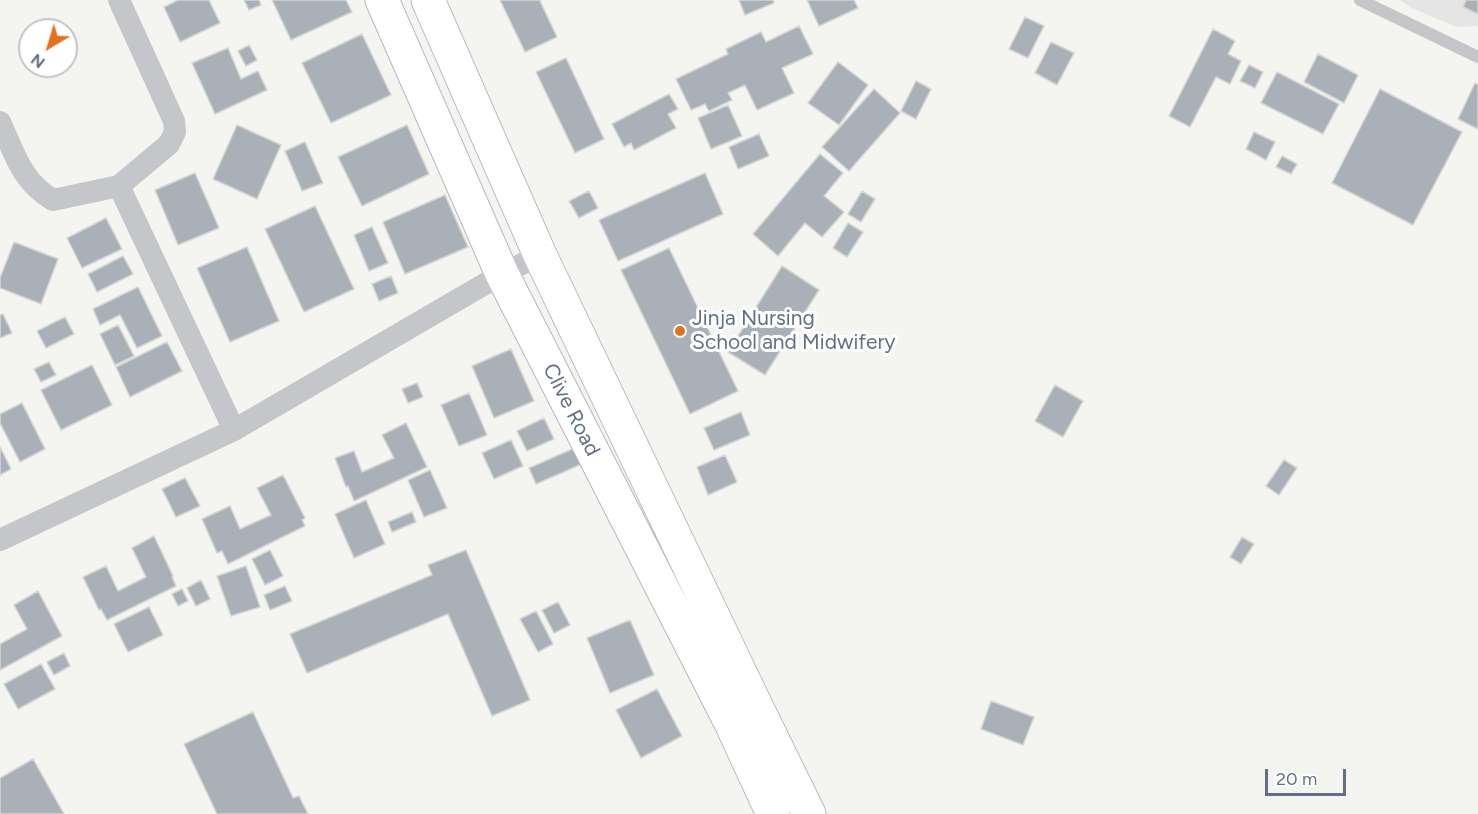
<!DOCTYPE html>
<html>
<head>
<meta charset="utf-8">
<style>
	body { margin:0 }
	#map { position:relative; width:1478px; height:814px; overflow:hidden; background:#f4f4f0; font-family:Figtree,sans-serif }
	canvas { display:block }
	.north { position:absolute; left:18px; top:18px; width:60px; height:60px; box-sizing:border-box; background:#fff; border:2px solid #c1c5cd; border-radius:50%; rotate:218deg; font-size:16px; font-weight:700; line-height:24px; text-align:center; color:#636f82 }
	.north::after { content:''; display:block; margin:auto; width:21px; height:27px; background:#e46f21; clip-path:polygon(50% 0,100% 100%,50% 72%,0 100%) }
	.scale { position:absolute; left:1265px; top:769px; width:81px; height:27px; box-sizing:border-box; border:3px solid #636f82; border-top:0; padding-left:8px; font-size:18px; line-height:21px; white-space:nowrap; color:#636f82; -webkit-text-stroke:4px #fff; paint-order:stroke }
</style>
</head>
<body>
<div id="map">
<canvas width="1478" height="814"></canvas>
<div class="north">N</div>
<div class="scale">20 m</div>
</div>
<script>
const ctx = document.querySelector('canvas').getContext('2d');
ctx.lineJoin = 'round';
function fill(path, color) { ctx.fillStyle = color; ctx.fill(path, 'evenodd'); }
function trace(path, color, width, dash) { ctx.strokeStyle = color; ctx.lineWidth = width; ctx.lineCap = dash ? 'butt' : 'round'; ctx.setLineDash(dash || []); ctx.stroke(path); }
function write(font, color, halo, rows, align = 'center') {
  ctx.font = font + ' Figtree,sans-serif'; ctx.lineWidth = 6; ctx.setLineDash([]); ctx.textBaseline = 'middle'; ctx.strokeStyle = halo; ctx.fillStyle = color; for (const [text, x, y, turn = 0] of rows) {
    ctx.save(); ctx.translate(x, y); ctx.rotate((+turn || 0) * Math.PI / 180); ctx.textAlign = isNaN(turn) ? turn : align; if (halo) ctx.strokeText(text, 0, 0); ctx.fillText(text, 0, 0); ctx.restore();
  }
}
const built = new Path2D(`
	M1400,0H1478V26L1456,27L1412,8Z`);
const building = new Path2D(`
	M178,0H209L220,23L180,42L164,7Z
	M244,0H259L261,5L249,10Z
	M272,0H346L352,12L291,40Z
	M500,0H541L540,1L557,37L525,52Z
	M739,0H773L774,3L745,15Z
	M807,0H854L858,8L819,26Z
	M1466,0H1478V14L1463,7Z
	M1025,17L1044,26L1028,58L1009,49Z
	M799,26L813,54L782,68L794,93L757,110L745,85L728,93L732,100L709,111L705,104L691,110L676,79L728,54L726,49L761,32L766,42Z
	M1213,29L1235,41L1228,54L1241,61L1230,84L1216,77L1190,127L1169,116Z
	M362,34L391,95L331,123L302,63Z
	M1051,42L1074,53L1057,85L1035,73Z
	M249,45L257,60L246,66L238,51Z
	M228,48L241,79L258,71L267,90L215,114L192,63Z
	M1318,54L1358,75L1344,103L1304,82Z
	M566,58L604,139L575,153L536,72Z
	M838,62L868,85L839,125L808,103Z
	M1249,65L1263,72L1255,88L1240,81Z
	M1277,72L1339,104L1323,134L1261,103Z
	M916,81L931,89L916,119L901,111Z
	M1475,83L1478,85V129L1458,119Z
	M874,89L900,113L849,171L822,147Z
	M1380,89L1462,132L1413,225L1332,183Z
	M669,94L678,109L668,114L676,128L634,150L631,143L624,147L612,124Z
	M728,105L742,136L711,149L698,118Z
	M237,125L281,145L257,199L213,179Z
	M407,125L429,174L362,206L338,157Z
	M1254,132L1275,142L1266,160L1246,149Z
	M759,134L769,156L738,169L729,147Z
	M305,142L323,183L302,191L285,151Z
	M820,154L843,173L824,196L844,212L822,237L805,223L778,256L753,234Z
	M1282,156L1297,164L1291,174L1276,167Z
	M195,173L219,228L178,245L155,190Z
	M705,173L723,214L618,261L599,220Z
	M589,191L598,208L579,218L569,201Z
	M862,191L875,199L861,222L848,214Z
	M445,195L468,247L405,274L383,222Z
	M315,206L354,289L304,312L265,229Z
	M106,218L122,249L82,268L67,238Z
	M848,223L863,232L847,257L833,248Z
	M372,227L388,263L369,271L354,235Z
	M14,242L58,259L41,304L0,288V278Z
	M247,247L279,321L230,342L197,268Z
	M669,248L738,391L690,414L621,270Z
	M123,256L133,274L97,292L88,274Z
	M782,266L819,290L765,375L728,352Z
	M391,276L398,293L379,301L372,284Z
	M138,287L162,336L137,348L120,315L100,325L93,309Z
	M3,314L12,333L0,338V315Z
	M65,317L74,334L46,348L37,331Z
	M118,325L134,356L115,365L100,334Z
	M167,342L182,371L130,397L116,367Z
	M511,349L534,401L494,418L472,366Z
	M49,362L56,375L41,382L34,369Z
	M92,365L112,405L61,430L41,390Z
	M417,383L423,397L408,403L402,389Z
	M1055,385L1083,401L1063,437L1035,421Z
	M469,393L487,435L459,446L441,405Z
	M22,403L45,449L20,462L0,423V414Z
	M741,412L750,435L714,450L704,428Z
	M544,418L554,439L527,451L517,431Z
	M406,423L427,467L354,501L348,486L346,487L335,458L354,451L362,472L394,458L382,435Z
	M511,440L523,466L494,479L482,453Z
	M584,444L591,460L536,484L529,468Z
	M0,447L11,469L0,475Z
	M725,455L737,482L708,495L697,467Z
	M1284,460L1297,468L1279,495L1266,486Z
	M430,470L447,508L424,517L408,480Z
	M283,475L305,518L302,520L305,526L228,564L222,551L217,553L202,519L230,506L240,529L271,515L257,488Z
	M185,478L200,506L176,517L162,489Z
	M366,500L385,544L354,558L335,514Z
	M412,512L416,522L392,532L388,522Z
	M154,536L173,576L172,577L176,586L107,620L101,609L99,610L83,577L106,566L118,591L146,577L132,548Z
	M1242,537L1254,544L1241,564L1230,557Z
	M270,550L283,576L265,585L252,559Z
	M466,550L530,700L492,716L448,614L307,673L290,634L432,575L428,565Z
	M246,566L260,607L231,616L217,576Z
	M201,580L210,599L196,606L187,588Z
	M285,586L292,601L270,610L264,595Z
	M182,589L188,601L178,606L172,594Z
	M38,591L62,636L0,670V644L27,629L14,605Z
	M558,602L570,625L554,633L542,610Z
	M149,607L163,635L128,652L114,624Z
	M536,611L553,644L538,652L520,619Z
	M630,620L654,675L610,693L587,638Z
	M64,653L70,666L54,675L47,662Z
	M41,664L55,689L18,709L4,684Z
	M657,689L682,736L641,758L616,710Z
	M991,701L1034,717L1023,745L981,729Z
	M253,712L293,798L299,796L308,814H217L184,744Z
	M33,759L64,814H0V778Z`);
const lane = new Path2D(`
	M1360,0L1478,57`);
const street = new Path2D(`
	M0,122C15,154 21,181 53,200L119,186L169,144L175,132L174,121L119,0
	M119,186L234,430
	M0,540L234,430L502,274L540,255`);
const secondary = new Path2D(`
	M382,0L502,274L731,723L773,814
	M428,0L540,255L758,710L809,814`);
const markers = [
	[680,331,6,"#e46f21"]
];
const poiNames = [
	["Jinja Nursing",692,319],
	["School and Midwifery",692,343]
];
const streetNames = [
	["Clive Road",571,410,63]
];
fill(built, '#e4e5e4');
fill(building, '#aab0b7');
trace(building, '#d5d6d3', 1.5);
trace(secondary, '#b6b9be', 35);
trace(lane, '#c4c6ca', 12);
trace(street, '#c4c6ca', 22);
trace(secondary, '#fff', 33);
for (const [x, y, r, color] of markers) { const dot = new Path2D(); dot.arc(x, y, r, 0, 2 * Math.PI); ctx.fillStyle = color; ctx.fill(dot); trace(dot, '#fff', 2); }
write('21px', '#636f82', '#fff', poiNames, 'left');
write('21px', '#636f82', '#fff', streetNames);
</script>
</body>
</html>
